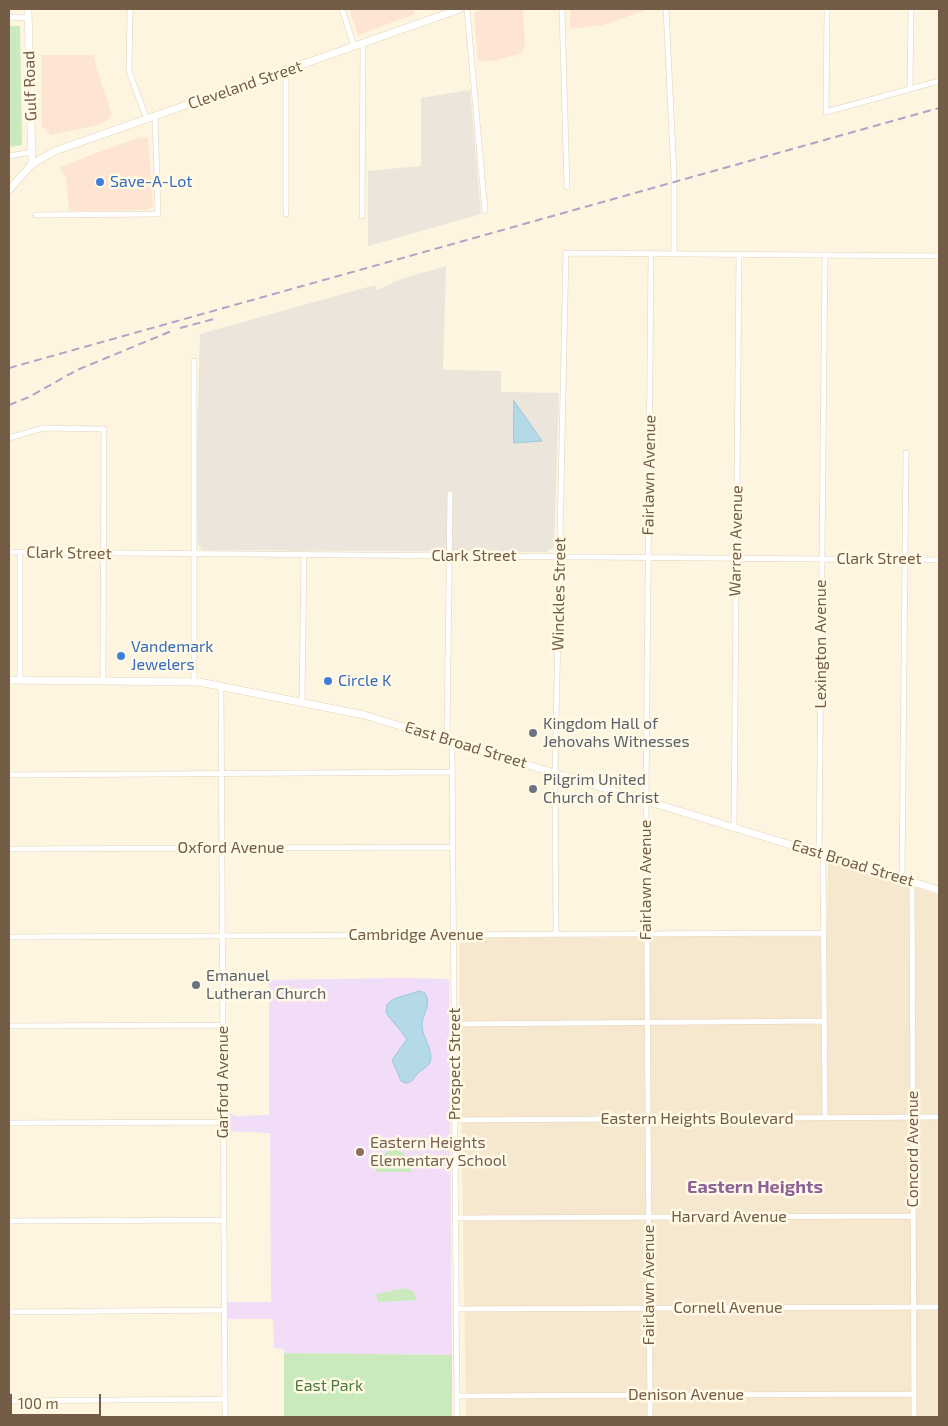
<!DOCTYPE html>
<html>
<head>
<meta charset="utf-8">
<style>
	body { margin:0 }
	#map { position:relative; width:948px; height:1426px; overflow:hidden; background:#fdf5e0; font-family:"Exo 2",sans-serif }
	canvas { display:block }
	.frame { position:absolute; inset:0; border:10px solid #745d46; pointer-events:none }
	.scale { position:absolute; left:10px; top:1394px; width:91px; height:22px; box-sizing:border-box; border:2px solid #745d46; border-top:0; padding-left:6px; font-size:15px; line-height:18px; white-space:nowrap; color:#745d46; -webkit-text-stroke:4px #fff9e6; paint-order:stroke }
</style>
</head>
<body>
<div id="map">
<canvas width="948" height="1426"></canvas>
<div class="frame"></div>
<div class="scale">100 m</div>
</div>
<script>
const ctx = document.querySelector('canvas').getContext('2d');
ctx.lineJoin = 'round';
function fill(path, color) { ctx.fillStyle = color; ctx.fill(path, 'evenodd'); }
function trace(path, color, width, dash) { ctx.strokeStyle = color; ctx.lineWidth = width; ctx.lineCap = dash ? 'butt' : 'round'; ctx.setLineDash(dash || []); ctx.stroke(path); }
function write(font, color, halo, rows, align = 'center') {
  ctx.font = font + ' "Exo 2",sans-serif'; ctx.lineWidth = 5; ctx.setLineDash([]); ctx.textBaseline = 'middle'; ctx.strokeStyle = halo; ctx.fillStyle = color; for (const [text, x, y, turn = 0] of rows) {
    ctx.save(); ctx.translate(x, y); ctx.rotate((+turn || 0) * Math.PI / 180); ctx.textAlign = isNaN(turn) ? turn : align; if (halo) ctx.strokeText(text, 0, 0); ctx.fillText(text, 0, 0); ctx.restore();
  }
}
const residential = new Path2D(`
	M828,861L939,895V1417H466L459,944L466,938L827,936Z`);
const commercial = new Path2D(`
	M349,9H413L415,14L358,35Z
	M484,9H523L525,45L521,54L497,60L478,62L474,12Z
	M570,9H649L603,25L570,29Z
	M41,55H94L97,70L112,115L109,119L97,125L51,135L42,127Z
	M148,137L153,207L146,210L69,211L66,178L59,167L134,139Z`);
const industrial = new Path2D(`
	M470,90L481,214L368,246V171L421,166V98Z
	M446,266L443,370L501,371V392L559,393L554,547L546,552L202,550L198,544L196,482L200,334L375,285L377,290L404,278Z`);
const education = new Path2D(`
	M401,978L449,979L452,1355L284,1353V1349L274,1348L273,1319H227V1302H271L270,1133L227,1131V1111L235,1116L269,1115V980Z`);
const green = new Path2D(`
	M9,26H20L22,145L9,147Z
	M394,1149L404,1153L412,1172H376V1162L388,1151Z
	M405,1288L414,1292L417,1300L378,1302L376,1294Z
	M284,1353L452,1355V1417H284Z`);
const water = new Path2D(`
	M514,401L542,441L514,443Z
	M420,991L425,993C432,1006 422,1014 422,1026C422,1037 436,1054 429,1064C426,1068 421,1070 417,1074C413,1079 412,1083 405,1083L401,1081L392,1060L407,1039L386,1013L387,1004L394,999Z`);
const street = new Path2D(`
	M130,9L129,71L147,120
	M342,9L354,46
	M467,9L485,211
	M562,9L567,187
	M666,9L674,175V254
	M827,9L826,112L939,81
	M9,17L28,18
	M286,70V214
	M910,89L911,9
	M9,156L32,152
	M36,215L158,214L155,117
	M362,216L363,43
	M9,438L43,428L104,429L103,681
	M9,552L939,560
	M20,680V552
	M194,681V361
	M221,686L225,1417
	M302,702L304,555
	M447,740L450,494
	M452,741L457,1417
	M9,775L452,772
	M734,827L739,254
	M9,849L453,847
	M819,853L825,255
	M823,854L825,1118
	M902,878L906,453
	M912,881L914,1417
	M556,934L555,772L566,253L939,256
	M9,937L823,933
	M455,1024L824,1021
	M9,1026L223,1025
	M455,1120L939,1117
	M9,1123L223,1122
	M455,1218L913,1216
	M9,1221L224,1220
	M457,1309L939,1307
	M9,1312L225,1310
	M457,1396L914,1394
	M9,1401L225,1399
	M650,1417L646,800L651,254`);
const secondary = new Path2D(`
	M28,9L32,164
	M9,190L32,164L55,151L460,9
	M9,680L199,682L364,715L939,890`);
const rail = new Path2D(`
	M180,328L214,319
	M9,368L939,108
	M9,405L29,397L77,370L174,330`);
const markers = [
	[100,182,5,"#3f7fe0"],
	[121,656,5,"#3f7fe0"],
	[328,681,5,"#3f7fe0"],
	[533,733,5,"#6b7280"],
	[533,789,5,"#6b7280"],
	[196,985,5,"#6b7280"],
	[360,1152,5,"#8d6e63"]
];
const streetNames = [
	["Cleveland Street",245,85,-19],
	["Gulf Road",30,86,-92],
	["Fairlawn Avenue",649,475,-89],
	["Warren Avenue",736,541,-89],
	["Clark Street",69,553,1],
	["Clark Street",474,556],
	["Clark Street",879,559],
	["Winckles Street",559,594,-89],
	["Lexington Avenue",821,644,-90],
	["East Broad Street",466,745,17],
	["Oxford Avenue",231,848],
	["East Broad Street",853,863,17],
	["Fairlawn Avenue",646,880,-90],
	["Cambridge Avenue",416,935],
	["Prospect Street",455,1064,-90],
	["Garford Avenue",223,1082,-90],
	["Eastern Heights Boulevard",697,1119],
	["Concord Avenue",913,1149,-90],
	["Harvard Avenue",729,1217],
	["Fairlawn Avenue",649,1285,-90],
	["Cornell Avenue",728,1308],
	["Denison Avenue",686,1395]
];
const shopNames = [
	["Save-A-Lot",110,182],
	["Vandemark",131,647],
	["Jewelers",131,665],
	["Circle K",338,681]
];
const worshipNames = [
	["Kingdom Hall of",543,724],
	["Jehovahs Witnesses",543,742],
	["Pilgrim United",543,780],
	["Church of Christ",543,798],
	["Emanuel",206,976],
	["Lutheran Church",206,994]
];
const educationNames = [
	["Eastern Heights",370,1143],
	["Elementary School",370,1161]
];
const parkNames = [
	["East Park",329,1386]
];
const neighbourhoodNames = [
	["Eastern Heights",755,1187]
];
fill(residential, '#f5e8ce');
fill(commercial, '#fee5d3');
fill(industrial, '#ebe5dc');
fill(education, '#f2ddf9');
fill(green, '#caeabe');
fill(water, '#b4d9e7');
trace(water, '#9ac7d9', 1);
trace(street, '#e1d2bb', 6);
trace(secondary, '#e6d4b9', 8);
trace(street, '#fff', 5);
trace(secondary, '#fff', 7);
trace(rail, '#b99fc6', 2, [8, 5]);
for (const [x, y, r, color] of markers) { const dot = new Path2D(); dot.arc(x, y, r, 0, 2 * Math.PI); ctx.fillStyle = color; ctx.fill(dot); trace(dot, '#fff9e6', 2); }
write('16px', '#745d46', '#fff9e6', streetNames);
write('16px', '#366cbe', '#fff9e6', shopNames, 'left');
write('16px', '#5b616d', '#fff9e6', worshipNames, 'left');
write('16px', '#785e54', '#fff9e6', educationNames, 'left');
write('16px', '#487a3e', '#fff9e6', parkNames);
write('bold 18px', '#8d6298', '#fff9e6', neighbourhoodNames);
</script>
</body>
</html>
